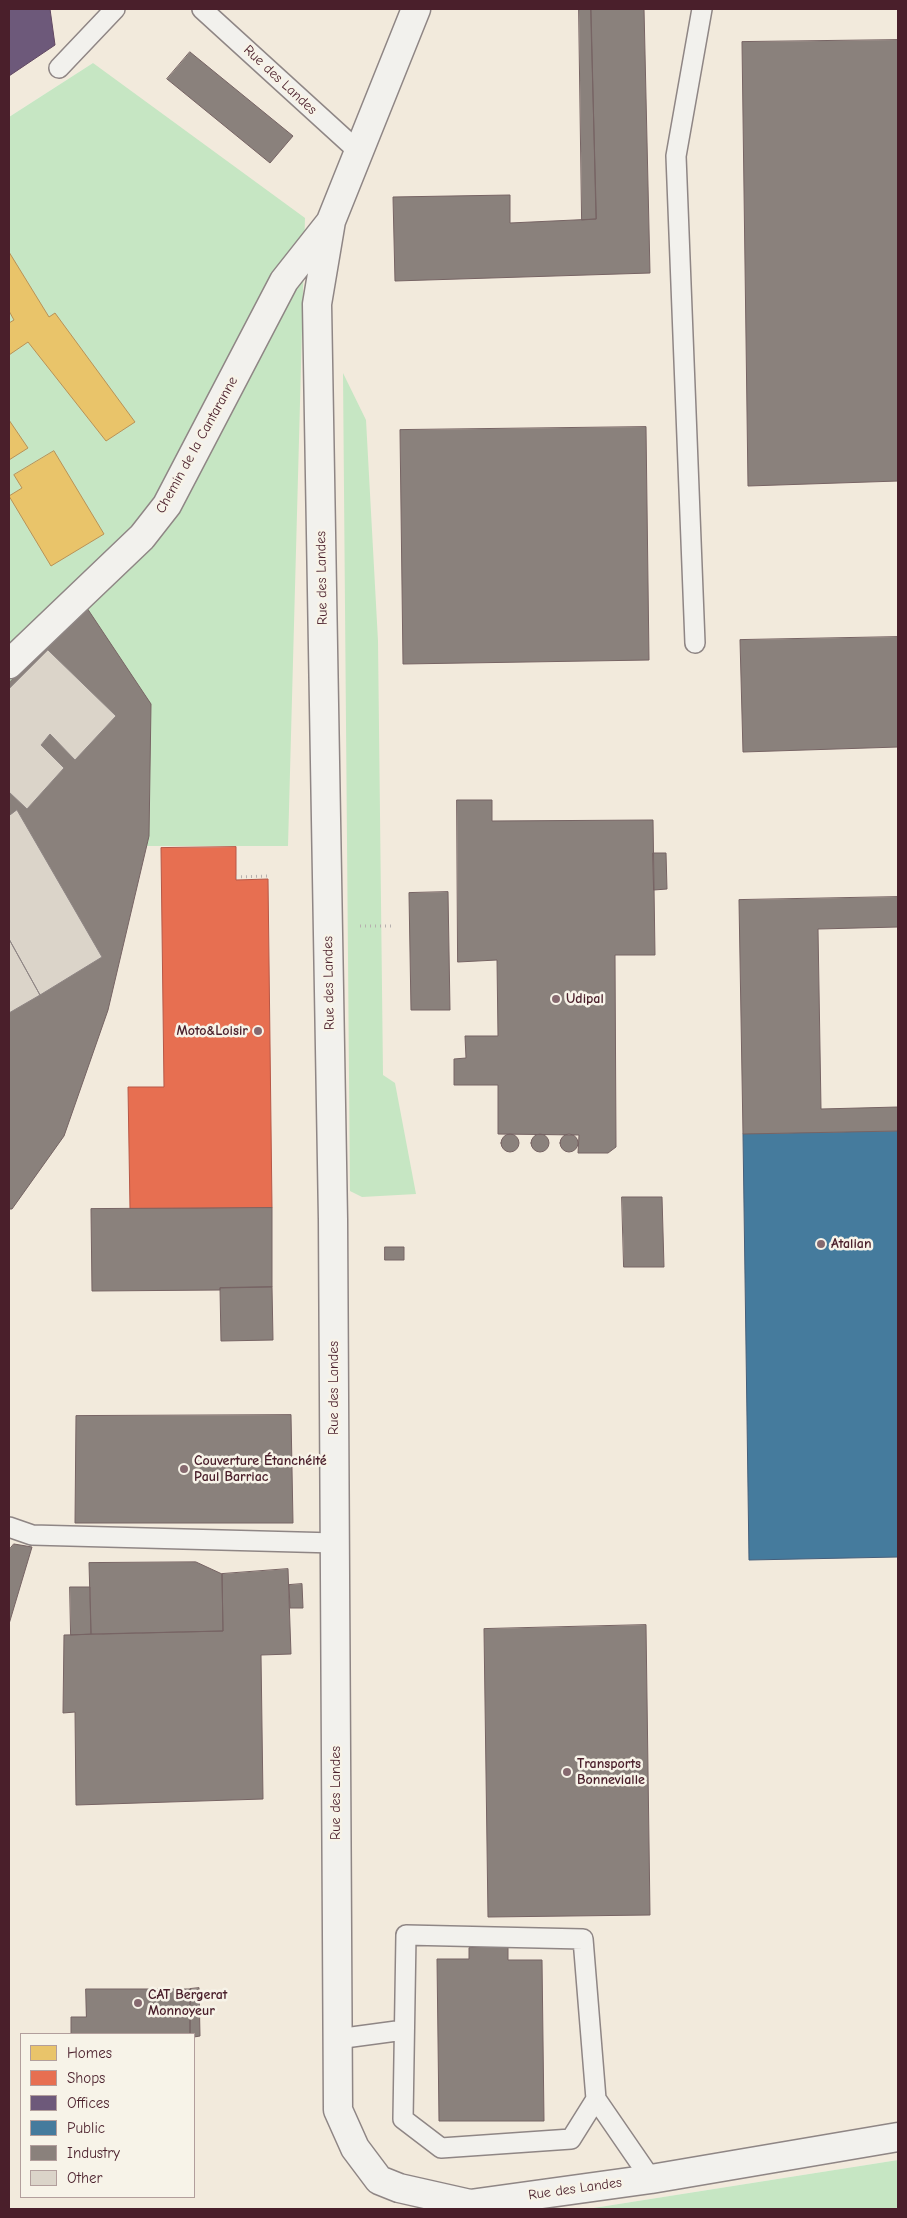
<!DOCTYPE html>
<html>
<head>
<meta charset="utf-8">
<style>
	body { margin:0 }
	#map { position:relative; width:907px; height:2218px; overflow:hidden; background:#f4f2ec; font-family:"Comic Neue",sans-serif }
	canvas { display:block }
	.frame { position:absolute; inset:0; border:10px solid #4a1f2b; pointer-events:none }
	.legend { position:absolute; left:20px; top:2033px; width:175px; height:165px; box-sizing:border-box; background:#f7f3e8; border:1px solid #b29e9c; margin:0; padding:6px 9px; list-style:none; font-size:15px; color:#4a1f2b }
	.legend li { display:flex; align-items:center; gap:10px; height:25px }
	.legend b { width:25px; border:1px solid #b29e9c }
</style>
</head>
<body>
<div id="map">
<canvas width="907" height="2218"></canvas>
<div class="frame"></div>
<ul class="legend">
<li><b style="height:14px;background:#e9c46a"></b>Homes</li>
<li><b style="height:14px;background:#e76f51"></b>Shops</li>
<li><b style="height:14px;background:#6d597a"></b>Offices</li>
<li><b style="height:14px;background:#457b9d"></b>Public</li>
<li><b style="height:14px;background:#8a817c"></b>Industry</li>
<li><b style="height:14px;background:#dbd4c9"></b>Other</li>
</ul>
</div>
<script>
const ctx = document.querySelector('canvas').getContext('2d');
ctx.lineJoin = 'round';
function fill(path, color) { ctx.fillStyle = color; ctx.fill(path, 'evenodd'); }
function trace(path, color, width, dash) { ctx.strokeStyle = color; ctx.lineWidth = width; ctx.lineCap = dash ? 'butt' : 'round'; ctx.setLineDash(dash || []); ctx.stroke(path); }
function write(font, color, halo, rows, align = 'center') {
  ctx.font = font + ' "Comic Neue",sans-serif'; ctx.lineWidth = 5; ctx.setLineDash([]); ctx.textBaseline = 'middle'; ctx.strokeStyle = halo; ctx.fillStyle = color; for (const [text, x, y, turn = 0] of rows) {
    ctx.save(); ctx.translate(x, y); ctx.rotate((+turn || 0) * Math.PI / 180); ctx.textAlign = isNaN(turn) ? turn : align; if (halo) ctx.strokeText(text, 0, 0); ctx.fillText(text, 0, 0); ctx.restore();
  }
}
const built = new Path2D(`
	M9,9H898V2160L587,2209H9V1209H12L145,846H288L93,63L9,117ZM21,2034H194V2197H21Z`);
const green = new Path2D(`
	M93,63L305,218L288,846H145L108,1010L64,1136L12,1209H9V117Z
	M343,373L366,420L378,641L383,1075L395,1083L416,1194L362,1197L350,1191Z
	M898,2160V2209H587Z`);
const homes = new Path2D(`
	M9,252L49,317L55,313L135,422L106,441L28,342L9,355V323L14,320L9,311Z
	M9,420L28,448L9,460Z
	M54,451L104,534L51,566L9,496L22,488L14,475Z`);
const shops = new Path2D(`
	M236,847V880L268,879L272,1208L130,1209L128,1087H164L161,848Z`);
const offices = new Path2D(`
	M9,9H50L55,45L9,76Z`);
const public = new Path2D(`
	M898,1131V1557L749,1560L743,1134Z`);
const industry = new Path2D(`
	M579,9H591L596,219L582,220Z
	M591,9H644L650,273L395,281L393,197L510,195V223L596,219Z
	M898,40V481L748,486L742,42Z
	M190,52L293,136L270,163L167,79Z
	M646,427L649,660L403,664L400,430Z
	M87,608L151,704L149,836L108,1010L64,1136L12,1209H9V683Z
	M898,637V747L743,752L740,640Z
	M457,800H492V821L653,820L655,955H615L616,1147L608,1153H578L579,1135L498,1134V1085H454V1059L466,1058L465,1036H498L497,960L458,962Z
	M653,853H666L667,889L654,890Z
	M448,892L450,1010H411L409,893Z
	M898,897V927L818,929L821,1109L898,1107V1131L743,1134L739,900Z
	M501 1143a9 9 0 1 1 18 0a9 9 0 1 1-18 0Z
	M531 1143a9 9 0 1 1 18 0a9 9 0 1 1-18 0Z
	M560 1143a9 9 0 1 1 18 0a9 9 0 1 1-18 0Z
	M622,1197H662L664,1267H624Z
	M272,1208V1287L220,1288V1290L92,1291L91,1209Z
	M385,1247H404V1260H385Z
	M272,1287L273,1340L221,1341L220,1288Z
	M291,1415L293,1523H75L76,1416Z
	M14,1544L32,1547L9,1624V1550Z
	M196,1562L222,1574L223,1631L91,1634L89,1563Z
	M288,1569L291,1654L261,1655L263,1799L76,1805L75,1712L63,1713L64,1635L223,1631L222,1574Z
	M302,1584L303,1608H290L289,1585Z
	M70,1587H90L91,1634L71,1635Z
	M646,1625L650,1915L488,1917L484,1629Z
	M508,1947V1960H542L544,2121H439L437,1959H469V1948Z
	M199,1988L200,2036L194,2037V2034H190V1989Z
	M86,1989H190V2034H71V2017H86Z`);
const building = new Path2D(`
	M48,650L116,716L75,760L50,734L41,745L64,768L27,809L9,792V689Z
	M17,810L102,957L40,995L9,939V816Z
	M9,939L40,995L9,1013Z`);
const path = new Path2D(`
	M236,877L268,876
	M360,926H392`);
const lane = new Path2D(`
	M202,9L359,152
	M59,68L115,9
	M695,643L676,156L702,9
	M9,1527L32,1535L335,1543
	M337,2039L404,2030
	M596,2099L571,2139L441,2148L403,2119L406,1935L583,1939L596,2099L651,2179`);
const street = new Path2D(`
	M416,9L331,221L317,304L333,1219L338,2110L355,2148L379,2180L399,2188L470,2204L651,2179L898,2137
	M9,664L142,537L167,505L284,281L329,224`);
const markers = [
	[556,999,5,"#86696f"],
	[258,1031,5,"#86696f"],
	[821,1244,5,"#86696f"],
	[184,1469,5,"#86696f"],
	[567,1772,5,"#86696f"],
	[138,2003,5,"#86696f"]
];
const streetNames = [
	["Rue des Landes",280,80,43],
	["Chemin de la Cantaranne",197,445,-61],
	["Rue des Landes",322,578,-91],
	["Rue des Landes",329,983,-91],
	["Rue des Landes",334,1388,-90],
	["Rue des Landes",336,1793,-90],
	["Rue des Landes",575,2189,-8]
];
const poiNames = [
	["Udipal",566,999],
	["Moto&Loisir",248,1031,"right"],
	["Atalian",831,1244],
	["Couverture Étanchéité",194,1461],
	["Paul Barriac",194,1477],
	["Transports",577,1764],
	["Bonnevialle",577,1780],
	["CAT Bergerat",148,1995],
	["Monnoyeur",148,2011]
];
fill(built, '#f2eadc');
fill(green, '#c6e6c3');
fill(homes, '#e9c46a');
trace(homes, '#b99257', 1);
fill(shops, '#e76f51');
trace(shops, '#b85746', 1);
fill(offices, '#6d597a');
trace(offices, '#624862', 1);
fill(public, '#457b9d');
trace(public, '#465f7b', 1);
fill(industry, '#8a817c');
trace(industry, '#776464', 1);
fill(building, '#dbd4c9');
trace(building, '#8f8685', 1);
trace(lane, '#8f8685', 22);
trace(street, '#8f8685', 31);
trace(path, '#b6b0ae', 3, [1, 4]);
trace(lane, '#f2f1ed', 19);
trace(street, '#f2f1ed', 28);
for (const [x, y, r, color] of markers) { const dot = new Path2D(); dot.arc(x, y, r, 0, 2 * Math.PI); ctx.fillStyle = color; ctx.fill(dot); trace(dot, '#f7f3e8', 2); }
write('14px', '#4a1f2b', '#f7f3e8', streetNames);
write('bold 14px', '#4a1f2b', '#f7f3e8', poiNames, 'left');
</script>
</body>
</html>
